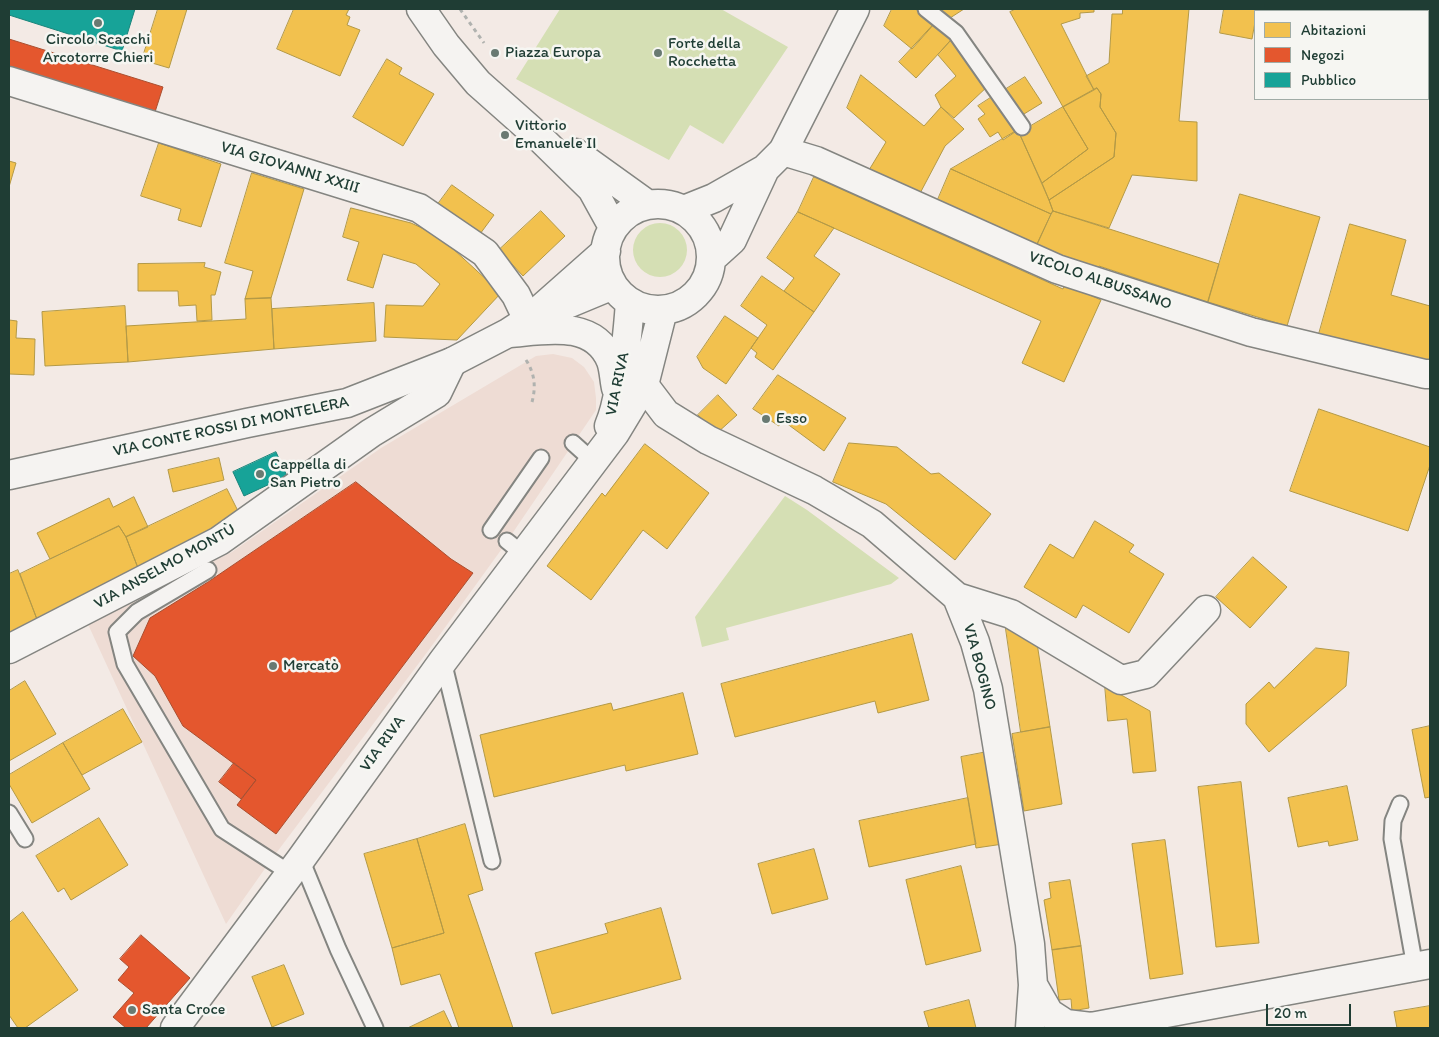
<!DOCTYPE html>
<html>
<head>
<meta charset="utf-8">
<style>
	body { margin:0 }
	#map { position:relative; width:1439px; height:1037px; overflow:hidden; background:#f3eae5; font-family:Itim,sans-serif }
	canvas { display:block }
	.frame { position:absolute; inset:0; border:10px solid #1f3d34; pointer-events:none }
	.legend { position:absolute; left:1254px; top:10px; width:175px; height:90px; box-sizing:border-box; background:#f6f6f2; border:1px solid #a0aca6; margin:0; padding:6px 9px; list-style:none; font-size:15px; color:#1f3d34 }
	.legend li { display:flex; align-items:center; gap:10px; height:25px }
	.legend b { width:25px; border:1px solid #a0aca6 }
	.scale { position:absolute; left:1266px; top:1004px; width:85px; height:22px; box-sizing:border-box; border:2px solid #1f3d34; border-top:0; padding-left:6px; font-size:15px; line-height:18px; white-space:nowrap; color:#1f3d34; -webkit-text-stroke:4px #f6f6f2; paint-order:stroke }
</style>
</head>
<body>
<div id="map">
<canvas width="1439" height="1037"></canvas>
<div class="frame"></div>
<ul class="legend">
<li><b style="height:14px;background:#f2c14e"></b>Abitazioni</li>
<li><b style="height:14px;background:#e4572e"></b>Negozi</li>
<li><b style="height:14px;background:#17a398"></b>Pubblico</li>
</ul>
<div class="scale">20 m</div>
</div>
<script>
const ctx = document.querySelector('canvas').getContext('2d');
ctx.lineJoin = 'round';
function fill(path, color) { ctx.fillStyle = color; ctx.fill(path, 'evenodd'); }
function trace(path, color, width, dash) { ctx.strokeStyle = color; ctx.lineWidth = width; ctx.lineCap = dash ? 'butt' : 'round'; ctx.setLineDash(dash || []); ctx.stroke(path); }
function write(font, color, halo, rows, align = 'center') {
  ctx.font = font + ' Itim,sans-serif'; ctx.lineWidth = 5; ctx.setLineDash([]); ctx.textBaseline = 'middle'; ctx.strokeStyle = halo; ctx.fillStyle = color; for (const [text, x, y, turn = 0] of rows) {
    ctx.save(); ctx.translate(x, y); ctx.rotate((+turn || 0) * Math.PI / 180); ctx.textAlign = isNaN(turn) ? turn : align; if (halo) ctx.strokeText(text, 0, 0); ctx.fillText(text, 0, 0); ctx.restore();
  }
}
const built = new Path2D(`
	M553,354L572,358L584,367L594,382L596,398V410L501,550L428,651L271,860L226,924L86,620L232,552L381,448L536,356Z`);
const green = new Path2D(`
	M560,9H721L788,47L723,144L690,125L669,160L516,79Z
	M633 250a27 27 0 1 1 54 0a27 27 0 1 1-54 0Z
	M785,496L807,510L899,578L891,584L726,628L729,640L702,647L695,617Z`);
const homes = new Path2D(`
	M158,9H187L169,68L142,60Z
	M294,9H349L346,15L350,17L347,25L360,30L340,76L277,49Z
	M892,9H919L935,23L912,49L884,26Z
	M938,9H964L950,18Z
	M1016,9H1094V12L1080,13V18L1061,24L1094,90L1063,107L1010,12Z
	M1123,9H1189L1179,121L1197,122V181L1132,175L1109,228L1053,211L1049,200L1114,157L1116,133L1100,107L1101,94L1097,88L1094,90L1086,76L1109,63L1112,14H1122Z
	M1224,9H1258L1257,11H1255V22L1252,39L1220,33Z
	M935,23L953,38L916,78L899,62Z
	M953,38L989,85L954,118L941,107L935,95L956,76L938,55Z
	M387,59L402,68L399,74L434,94L403,146L353,117Z
	M861,75L924,126L941,107L964,129L945,146L917,199L866,175L886,142L847,108Z
	M1025,77L1042,103L1019,117L1003,91Z
	M1097,88L1101,94L1100,107L1116,133L1114,157L1049,200L1042,183L1088,149L1063,107Z
	M995,95L1018,130L1003,140L998,132L990,137L978,119L985,114L978,106Z
	M1063,107L1088,149L1042,183L1019,133Z
	M1018,130L1049,200L1053,211L1051,214L951,169Z
	M159,143L221,164L201,227L178,220L181,209L141,196Z
	M9,161L16,163L9,187Z
	M951,169L1051,214L1035,249L936,204Z
	M252,173L304,189L271,298L245,299L253,271L225,263Z
	M814,177L1063,289L1065,284L1101,300L1064,382L1022,363L1041,321L798,212Z
	M452,185L494,215L480,234L438,204Z
	M1240,194L1320,217L1287,326L1208,302Z
	M351,208L411,223L439,236L501,293L457,340L384,337L386,305L423,306L440,284L416,264L383,254L373,288L347,280L359,242L343,237Z
	M541,211L565,236L523,276L499,250Z
	M1053,211L1219,264L1208,302L1099,266L1095,276L1033,253Z
	M798,212L834,228L814,256L840,274L814,312L784,291L794,278L767,258Z
	M1350,224L1406,240L1391,295L1430,306V364L1319,334Z
	M205,263L204,267L221,272L215,295H211L212,320L197,321L196,305L179,306L178,291H138V264Z
	M762,276L814,312L773,370L755,357L757,353L751,348L767,325L741,306Z
	M271,298L274,349L128,362L126,326L246,319L245,299Z
	M374,303L376,341L274,349L272,309Z
	M125,306L128,362L45,366L42,312Z
	M725,316L758,338L726,384L703,368L697,357Z
	M9,320L17,321L16,338L35,339L34,375L9,374Z
	M778,375L846,418L824,451L782,420L779,426L753,409Z
	M718,395L737,415L717,433L698,415Z
	M1319,409L1430,447V465L1408,531L1290,491Z
	M849,443L897,447L931,474L939,473L991,514L955,560L886,504L833,482Z
	M645,444L709,493L667,549L643,530L591,600L547,566L602,493L605,496Z
	M219,458L224,480L173,492L168,470Z
	M227,489L239,513L216,530L138,568L126,537Z
	M134,497L148,527L126,537L119,526L50,559L37,533L109,498L113,507Z
	M1095,521L1134,545L1129,552L1164,574L1129,633L1083,605L1076,618L1024,587L1050,544L1073,558Z
	M119,526L126,537L138,568L38,622L20,574Z
	M1253,557L1287,587L1250,628L1216,597Z
	M18,570L38,622L9,635V574Z
	M1005,623L1037,643L1050,727L1021,732Z
	M912,634L929,700L878,713L875,701L735,737L721,684Z
	M1316,648L1349,652L1346,686L1269,752L1246,724V704L1269,682L1274,688Z
	M25,681L56,734L9,761V691Z
	M1105,686L1150,711L1156,771L1133,773L1127,719L1108,721Z
	M683,693L698,754L626,771L625,765L494,797L480,735L611,703L613,710Z
	M123,709L142,742L82,775L63,743Z
	M1430,726V797L1425,798L1412,730Z
	M1050,727L1062,804L1024,811L1012,734Z
	M63,743L90,789L32,823L9,784V775Z
	M987,752L1003,844L976,848L961,757Z
	M1241,782L1259,943L1216,947L1198,787Z
	M1347,786L1358,840L1329,846L1328,841L1298,847L1288,798Z
	M968,798L976,844L869,867L859,821Z
	M99,818L128,865L71,900L64,888L58,892L36,856Z
	M465,824L483,890L468,895L513,1028H459L440,974L401,985L392,948L444,933L417,839Z
	M417,839L444,933L392,948L364,854Z
	M1165,840L1183,974L1150,979L1132,844Z
	M814,849L828,899L772,914L758,864Z
	M961,866L981,951L926,965L906,880Z
	M1070,880L1081,946L1052,950L1044,900L1051,898L1049,883Z
	M661,908L681,979L552,1014L535,953L608,933L605,924Z
	M23,912L78,990L25,1028H18L9,1015V923Z
	M1081,946L1089,1008L1072,1011L1071,999L1059,1000L1052,950Z
	M284,965L304,1014L272,1027L252,977Z
	M969,1000L976,1028H929L924,1012Z
	M1430,1006V1028H1397L1394,1012Z
	M444,1011L452,1028H408Z`);
const shops = new Path2D(`
	M9,39L163,87L155,112L9,66Z
	M356,482L451,559L473,573L276,834L237,805L256,780L183,726L155,676L133,656L150,618L208,582Z
	M234,763L256,780L241,799L219,782Z
	M141,935L190,978L146,1028H126L113,1017L134,993L118,980L129,967L120,959Z`);
const public = new Path2D(`
	M9,9H135L122,51L9,15Z
	M276,452L287,476L244,496L233,472Z`);
const path = new Path2D(`
	M460,9L484,43
	M526,360C535,374 536,387 532,402`);
const lane = new Path2D(`
	M926,9L956,33L1022,127
	M573,443L593,461
	M491,530L541,458
	M507,541L523,554
	M208,570L137,612L117,632L125,664L222,829L290,873
	M443,661L492,861
	M1400,804L1393,821L1392,839L1415,967
	M9,813L25,839
	M301,859L338,949L375,1028`);
const street = new Path2D(`
	M9,81L419,208L485,253L516,295L528,320
	M783,151L816,161L1057,269L1251,332L1425,374H1430
	M644,385L666,414L708,440L814,490L872,524L957,597L975,642L988,689L1030,944L1033,985L1030,1028
	M957,597L1011,614L1121,680L1146,674L1206,610
	M9,649L219,541L371,433L437,393L452,362
	M1033,985L1049,1013L1066,1024L1091,1027L1430,964`);
const secondary = new Path2D(`
	M421,9L446,45L478,83L540,138L592,189L613,227
	M576,153L647,204
	M605 257a53 53 0 1 1 106 0a53 53 0 1 1-106 0Z
	M684,210L714,198L765,169L783,151L855,9
	M711,259L732,240L765,169
	M548,312L613,285
	M510,333C545,330 594,319 611,361C614,369 614,379 616,388
	M609,426C614,414 617,401 619,388C625,360 628,331 630,302
	M9,475L247,423L347,403L452,362L508,333L528,320L606,251
	M175,1028L301,859L443,661L615,433L644,385L663,310`);
const markers = [
	[98,23,5,"#697a72"],
	[495,53,5,"#697a72"],
	[658,53,5,"#697a72"],
	[505,135,5,"#697a72"],
	[766,419,5,"#697a72"],
	[260,474,5,"#697a72"],
	[273,666,5,"#697a72"],
	[132,1010,5,"#697a72"]
];
const poiNames = [
	["Circolo Scacchi",98,40,"center"],
	["Arcotorre Chieri",98,58,"center"],
	["Forte della",668,44],
	["Rocchetta",668,62],
	["Piazza Europa",505,53],
	["Vittorio",515,126],
	["Emanuele II",515,144],
	["Esso",776,419],
	["Cappella di",270,465],
	["San Pietro",270,483],
	["Mercatò",283,666],
	["Santa Croce",142,1010]
];
const streetNames = [
	["VIA GIOVANNI XXIII",290,168,17],
	["VICOLO ALBUSSANO",1100,281,19],
	["VIA RIVA",618,384,-78],
	["VIA CONTE ROSSI DI MONTELERA",231,427,-12],
	["VIA ANSELMO MONTÙ",165,567,-29],
	["VIA BOGINO",979,667,75],
	["VIA RIVA",383,744,-54]
];
fill(built, '#eedcd4');
fill(green, '#d5dfb4');
fill(homes, '#f2c14e');
trace(homes, '#b39946', 1);
fill(shops, '#e4572e');
trace(shops, '#a94f30', 1);
fill(public, '#17a398');
trace(public, '#19847a', 1);
trace(lane, '#848581', 19);
trace(street, '#848581', 31);
trace(secondary, '#848581', 31);
trace(path, '#b0b2af', 3, [4, 4]);
trace(lane, '#f5f3f1', 15);
trace(street, '#f5f3f1', 28);
trace(secondary, '#f5f3f1', 28);
for (const [x, y, r, color] of markers) { const dot = new Path2D(); dot.arc(x, y, r, 0, 2 * Math.PI); ctx.fillStyle = color; ctx.fill(dot); trace(dot, '#f6f6f2', 2); }
write('16px', '#1f3d34', '#f6f6f2', poiNames, 'left');
write('16px', '#1f3d34', '#f6f6f2', streetNames);
</script>
</body>
</html>
